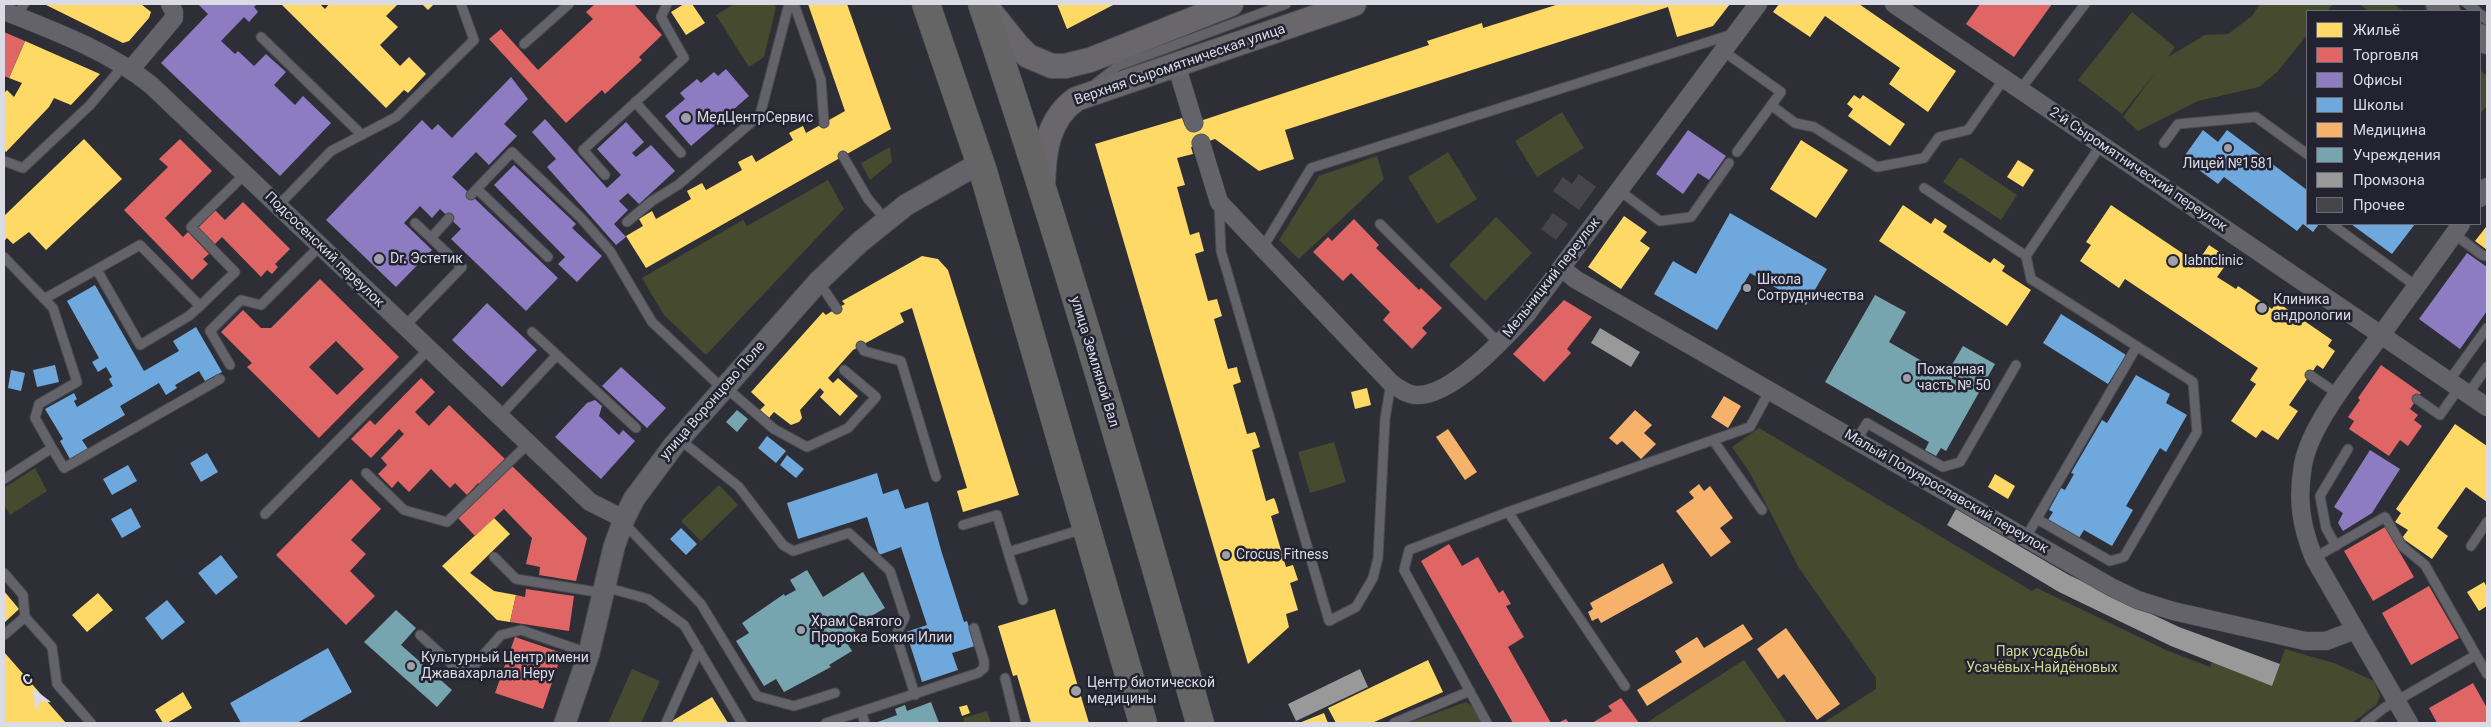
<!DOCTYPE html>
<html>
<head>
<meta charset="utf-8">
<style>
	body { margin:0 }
	#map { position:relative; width:2491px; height:727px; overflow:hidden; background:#2e2f36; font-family:Roboto,sans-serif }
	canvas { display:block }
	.frame { position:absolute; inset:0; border:5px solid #dadbe5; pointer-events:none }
	.legend { position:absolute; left:2306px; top:10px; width:175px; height:215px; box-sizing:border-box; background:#222230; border:1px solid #6c6c78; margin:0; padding:6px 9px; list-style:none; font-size:15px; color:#dadbe5 }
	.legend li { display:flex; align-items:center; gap:10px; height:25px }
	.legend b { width:25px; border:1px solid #6c6c78 }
	.north { position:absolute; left:10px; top:667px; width:50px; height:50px; -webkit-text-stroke:4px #222230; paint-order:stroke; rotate:330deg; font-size:14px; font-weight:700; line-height:20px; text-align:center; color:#dadbe5 }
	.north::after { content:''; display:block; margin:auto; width:18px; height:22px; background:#dadbe5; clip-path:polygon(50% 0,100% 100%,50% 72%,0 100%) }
</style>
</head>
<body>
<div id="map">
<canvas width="2491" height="727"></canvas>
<div class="frame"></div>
<ul class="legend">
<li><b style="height:14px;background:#ffd966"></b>Жильё</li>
<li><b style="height:14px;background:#e06666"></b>Торговля</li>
<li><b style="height:14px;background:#8e7cc3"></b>Офисы</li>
<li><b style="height:14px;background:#6fa8dc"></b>Школы</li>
<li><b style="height:14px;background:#f6b26b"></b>Медицина</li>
<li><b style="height:14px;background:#76a5af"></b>Учреждения</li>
<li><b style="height:14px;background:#999"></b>Промзона</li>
<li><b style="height:14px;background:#46454a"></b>Прочее</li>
</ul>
<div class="north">С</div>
</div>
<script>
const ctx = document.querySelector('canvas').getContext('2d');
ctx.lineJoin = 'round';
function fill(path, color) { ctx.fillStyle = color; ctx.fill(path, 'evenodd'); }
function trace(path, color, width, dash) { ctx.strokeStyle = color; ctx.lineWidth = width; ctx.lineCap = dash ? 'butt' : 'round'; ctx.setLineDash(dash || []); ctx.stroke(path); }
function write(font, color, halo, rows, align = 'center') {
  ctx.font = font + ' Roboto,sans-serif'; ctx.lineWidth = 5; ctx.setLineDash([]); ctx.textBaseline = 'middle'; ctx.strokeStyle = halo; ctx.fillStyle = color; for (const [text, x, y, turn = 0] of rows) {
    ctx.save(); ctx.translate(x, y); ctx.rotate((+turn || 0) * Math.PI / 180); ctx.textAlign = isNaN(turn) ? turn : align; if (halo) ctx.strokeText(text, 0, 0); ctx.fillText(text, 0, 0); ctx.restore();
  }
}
const green = new Path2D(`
	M734,4H774L776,7L764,57L749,67L716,15Z
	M2260,4H2333L2327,11H2307V35L2277,72L2259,87L2198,101L2138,131L2123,117L2155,73L2122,114L2078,80L2132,12L2175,47L2168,57L2205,35L2228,34L2252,16Z
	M2359,4H2393L2403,11H2369Z
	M2480,70L2487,76V105L2480,114Z
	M1562,112L1584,148L1537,177L1515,141Z
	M890,147L892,162L870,180L861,163Z
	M1448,152L1477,199L1437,224L1408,177Z
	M1377,156L1384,179L1299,259L1279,240L1319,176Z
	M1960,157L2017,195L2001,220L1943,182Z
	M828,180L844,209L706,355L664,315L642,278L743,220L747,226Z
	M1496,217L1532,253L1485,301L1449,265Z
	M1759,428L2032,591L2037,588L2166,650L2210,667L2212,662L2272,685L2285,649L2334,663L2374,681L2380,696L2376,705L2352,723H1823L1876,689V678L1799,568L1750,473L1732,447Z
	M1334,442L1346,482L1310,493L1298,452Z
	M35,468L47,491L10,515L4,505V488Z
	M719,485L738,505L701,541L681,521Z
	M1744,660L1787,723H1646Z
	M632,669L660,681L641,723H608Z
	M1466,702L1475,708L1484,723H1408Z
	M987,711L991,723H964L963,718Z`);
const homes = new Path2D(`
	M44,4H141L151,12L149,18L129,41L123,43Z
	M281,4H320L325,9L329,4H398L386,16L398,27L380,45L400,66L409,57L426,74L408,93L404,90L386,108Z
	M422,4H434L428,10Z
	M684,4H692L705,23L686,35L671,12Z
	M808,4H847L891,129L646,268L626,236L643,226L639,219L652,211L656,219L691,199L687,191L702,183L706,190L742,170L738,162L752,155L756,162L793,140L789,133L803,126L806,133L845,111Z
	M1057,4H1115L1067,29Z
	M1559,4H1730L1713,26L1677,37L1668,7L1285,130L1294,159L1259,171L1215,139L1191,147L1193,154L1177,158L1185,185L1177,187L1190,235L1199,232L1204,251L1195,254L1208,301L1217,299L1222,316L1214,319L1228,369L1237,367L1238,372L1241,382L1233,385L1247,434L1255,432L1257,437L1260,447L1252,450L1266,501L1274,498L1276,503L1279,513L1271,516L1286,567L1293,565L1298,580L1290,583L1298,610L1286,614L1289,627L1248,664L1095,144L1182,118L1185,126L1429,45L1427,41L1482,23L1483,28Z
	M1779,4H1859L1956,71L1928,112L1889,84L1900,68L1825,16L1810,37L1773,12Z
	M25,41L100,74L71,105L54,98L49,107L6,152L4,150V93L7,90L14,97L22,83L9,78Z
	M1854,95L1860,99L1863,95L1905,124L1890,146L1848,116L1853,109L1847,104Z
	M84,139L122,179L46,250L29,232L13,244L7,238L4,241V216Z
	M1801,140L1848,170L1816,218L1770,189Z
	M2018,160L2034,170L2023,187L2007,177Z
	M1903,205L1931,224L1935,218L1947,226L1943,232L1990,263L1994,258L2005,266L2002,271L2031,290L2007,326L1879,241Z
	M2111,205L2197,263L2209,245L2230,259L2217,277L2236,289L2238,286L2272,309L2277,302L2332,340L2328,346L2335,351L2323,369L2317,365L2289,405L2298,411L2278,440L2262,430L2256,438L2231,421L2256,384L2250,380L2258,368L2125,279L2119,288L2080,261L2091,245L2086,242Z
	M1624,216L1647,232L1640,241L1650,248L1621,289L1588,267Z
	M2486,227L2487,228V250L2475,241Z
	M922,256L938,259L948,270L1019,495L963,512L957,491L967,488L912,308L900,313L904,322L853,350L828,378L833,383L838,378L858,396L840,416L820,397L824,392L820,388L800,410L802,418L799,422L791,425L774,412L768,419L759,411L765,405L751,392L823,312L826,315L829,313L845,304L842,301Z
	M1367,388L1371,405L1355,409L1351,392Z
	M2455,424L2487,446V502L2466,487L2437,528L2448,536L2432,559L2402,538L2408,530L2395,522L2401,513L2396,509Z
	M1995,474L2015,486L2008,499L1988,487Z
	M494,518L510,534L470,573L494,591L516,595L510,622L497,620L442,566Z
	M2484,582L2487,587V606L2479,611L2467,592Z
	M4,591L19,609L4,623Z
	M98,593L113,610L87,632L72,615Z
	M1055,609L1067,650L1089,723H1031L1017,675L1013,676L998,626Z
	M4,652L32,684L66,723H4Z
	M1428,660L1443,692L1372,723H1336L1328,708Z
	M183,692L192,708L167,723H163L155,710Z
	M712,697L728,723H671L672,721Z
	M967,705L970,713L962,716L959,707Z
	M1324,713L1328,723H1299Z`);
const shops = new Path2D(`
	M595,4H634L662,35L639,57L642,60L605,94L602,90L566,123L489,39L501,29L538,70L593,19L586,12Z
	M1980,4H2052L2014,57L1966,24Z
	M4,32L25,41L9,78L4,76Z
	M180,139L212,171L165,218L183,237L188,232L209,254L203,259L208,264L192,280L124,210L168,167L159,159Z
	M243,202L290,249L275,264L278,267L272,274L267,270L261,277L222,237L214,245L198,228L215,210L225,220Z
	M1354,219L1379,245L1376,248L1419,290L1421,288L1442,308L1422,328L1427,333L1412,349L1383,320L1390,312L1351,273L1343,281L1313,252L1328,237L1332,241Z
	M320,279L399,357L319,438L247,367L252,363L221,332L243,310L261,328H271ZM336,341L364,369L337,395L309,367Z
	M1564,300L1592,317L1567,349L1571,353L1544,382L1513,354Z
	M2381,365L2421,393L2410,409L2418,415L2414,420L2422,426L2408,446L2400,440L2389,456L2349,429L2354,421L2348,417L2360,400L2358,398Z
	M421,378L435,392L415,412L429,426L449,405L505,459L480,485L478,483L467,495L455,483L450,488L431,469L409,492L398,481L392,488L378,474L387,465L381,458L404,434L399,429L371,458L351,439L370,420L375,425Z
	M512,466L587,538L576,581L539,575L540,567L526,564L532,538L504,509L475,536L458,518Z
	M351,479L381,509L351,540L366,554L350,571L375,596L346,625L276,555Z
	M2385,527L2414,577L2373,601L2344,551Z
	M1449,544L1462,566L1478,557L1499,593L1503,590L1511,604L1506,606L1524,637L1508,647L1551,723H1513L1421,561Z
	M2429,586L2459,638L2411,665L2382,613Z
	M526,589L574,596L569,631L510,622L516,595L525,597Z
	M515,637L562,653L543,709L495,693Z
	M2473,683L2487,708V723H2437L2429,708Z
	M1621,698L1639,723H1592L1612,711L1608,706Z
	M1566,719L1569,723H1558Z`);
const offices = new Path2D(`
	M201,4H257L254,7L258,12L249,22L244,17L221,41L235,54L238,51L254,66L266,54L286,72L274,85L295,105L303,96L331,123L280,176L161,63L208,14L199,5Z
	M726,69L749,96L691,146L665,116L685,99L680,93L697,79L701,83L714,72L718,76Z
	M511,77L528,99L504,124L517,136L489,165L476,152L452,177L558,278L526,311L451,239L461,229L440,209L432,218L420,206L404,223L432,250L396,287L326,220L422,120L432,130L438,124L452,138Z
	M545,119L607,188L621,175L597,149L626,122L644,142L632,153L636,157L651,145L675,171L639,204L628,193L619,201L628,210L614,224L626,237L616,245L547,167L556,159L532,132Z
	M1688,130L1726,156L1709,180L1698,173L1683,194L1656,174Z
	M514,165L576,224L572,228L602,256L577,282L558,264L565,257L494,185Z
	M2467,253L2487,267V311L2460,349L2419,319Z
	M487,303L537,350L502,387L452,340Z
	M621,367L666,408L647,428L602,386Z
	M595,400L602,406L599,416L619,435L623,430L635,441L601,479L555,437L587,403Z
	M2370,450L2400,469L2372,513L2343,531L2338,523L2343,513L2334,507Z`);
const schools = new Path2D(`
	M2203,130L2218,142L2227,130L2307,190V224H2319L2313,232L2303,224L2297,231L2224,177L2218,184L2183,158Z
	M1730,213L1827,269L1806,305L1750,273L1717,330L1654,294L1673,261L1696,274Z
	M2351,224H2415L2392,254Z
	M95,285L144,371L179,351L173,341L196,327L222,372L205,381L199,371L175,385L177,388L166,395L159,383L120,406L125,415L82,440L88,449L70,459L60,441L63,439L45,409L74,393L77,399L74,401L77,407L113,386L109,379L112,377L106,367L98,372L92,362L99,358L67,301Z
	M2061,314L2126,355L2108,384L2043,343Z
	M55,365L59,382L37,387L33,370Z
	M11,370L25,373L21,391L8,388Z
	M2136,375L2170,394L2166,403L2187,415L2166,452L2160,448L2126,506L2133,510L2112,546L2084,530L2079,538L2048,520L2053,512L2049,510L2061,488L2065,490L2074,474L2071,473L2102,420L2107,423Z
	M767,436L786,451L776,463L758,448Z
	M207,453L218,472L201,482L190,463Z
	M787,455L804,469L796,478L780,465Z
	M128,465L137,481L112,495L103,479Z
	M877,473L883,494L898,489L905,509L928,502L941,550L964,622L967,621L975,646L952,653L958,670L922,682L906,632L927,625L901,547L879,555L867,517L798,539L787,503Z
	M131,508L141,527L122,538L111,519Z
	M681,528L697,544L686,555L670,539Z
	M221,555L238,577L216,595L198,573Z
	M167,600L185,622L162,640L145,618Z
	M328,648L352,692L297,723H241L230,703Z`);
const health = new Path2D(`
	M1724,396L1741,406L1728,428L1711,417Z
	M1635,410L1652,425L1644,433L1656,444L1641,459L1622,441L1617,445L1609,438Z
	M1448,429L1477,472L1465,480L1436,437Z
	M1699,484L1704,491L1710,486L1733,518L1720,528L1731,542L1711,557L1676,511L1694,498L1689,492Z
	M1663,563L1673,583L1601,623L1598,618L1592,621L1588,612L1593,609L1590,603Z
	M1743,624L1753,639L1647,706L1637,690L1682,662L1675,651L1697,637L1704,648Z
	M1786,628L1840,704L1817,720L1784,674L1778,679L1757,649Z`);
const public = new Path2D(`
	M1875,295L1906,312L1889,342L1946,375L1963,346L1995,364L1946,451L1941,448L1936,456L1925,450L1929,442L1825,382Z
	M737,410L748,419L737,432L726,422Z
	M807,570L823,597L863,572L885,608L853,627L858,636L847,643L852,651L829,665L831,667L784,692L776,679L764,686L736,641L749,633L742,623L784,594L785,596L796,590L790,580Z
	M396,610L416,628L401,645L452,690L437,707L364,642Z
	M931,702L939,723H875L897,715L895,709L905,705L907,711Z`);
const industry = new Path2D(`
	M1600,328L1640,352L1631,367L1591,343Z
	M1956,509L2069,575L2179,627L2280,664L2272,686L2171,646L2059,592L1947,525Z
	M1360,669L1368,687L1296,721L1288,704Z`);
const building = new Path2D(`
	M1579,174L1596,187L1579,210L1553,191L1563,177L1572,184Z
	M1553,213L1568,224L1556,240L1541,229Z`);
const service = new Path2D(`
	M794,4L821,80L824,123
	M2468,4L2477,11
	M2480,14L2487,20
	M17,16L24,4
	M261,37L362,135
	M524,44L569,4
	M1723,51L1781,92L1737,152
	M1096,83L1118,66L1286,4
	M2020,90L2085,4
	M635,102L681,153
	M1771,105L1795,123L1814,127L1877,167L1924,158L1939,137L1968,130L2004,79
	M2164,143L2178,124L2256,117L2307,154
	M843,156L868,199L886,220
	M4,161L23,168L90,105L124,65
	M605,175L583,150L684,58L661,17L667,4
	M1924,188L2026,256
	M477,189L548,257
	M1620,191L1660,221L1691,217L1729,163
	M471,195L512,152L581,218L610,251L652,322L722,388
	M1219,205L1221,251L1329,621L1356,607L1373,578L1378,558L1385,419L1391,383
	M278,206L331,151L396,117L474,40L461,4
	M627,222L652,201L678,185L760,115L789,4
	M1380,224L1500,344
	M2331,224L2416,286
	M2454,234L2482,255L2487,256
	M431,238L449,218
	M1262,249L1311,168L1733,34
	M4,257L53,308L77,382L39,404L35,418L52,448L4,479
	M97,270L140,345L189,316L200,306
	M819,282L837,309
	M44,299L140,245L200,306L235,272L191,227L245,174
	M404,327L462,267L415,223
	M532,332L557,355
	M861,346L864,351L901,361L936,477
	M230,365L210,331L241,300L261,305L320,246
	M2310,375L2338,394
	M2449,381L2487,328
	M724,386L774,429L807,447L848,428L876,397L844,370
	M2468,394L2487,367
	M2417,399L2440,415L2459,388
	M499,417L557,355L636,428
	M679,439L739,487L783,545L793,551L849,533L890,571L905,617L896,635L915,695
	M1857,439L1867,423L1943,467L1960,462L2016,365
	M1713,440L1762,510
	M52,448L64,468L220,379
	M366,473L404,510L447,522L528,444
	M1508,512L1625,686
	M265,514L428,350
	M2037,519L2110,561L2124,557L2197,432L2193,382L2031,279L2026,256L2101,145
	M623,522L701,604L757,696L794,706L835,693
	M963,525L997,515L1008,552L1083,529
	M2025,539L2137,346
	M2336,546L2326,528L2320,496L2348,449
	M2471,546L2487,522
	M1008,552L1023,600
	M494,557L516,579L603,593
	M2314,558L2385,517L2402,546L2425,565L2476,655
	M4,573L23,595L25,617L52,647L57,684L91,723
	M605,587L648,599L684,625L742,723
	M4,635L25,617
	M420,635L456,668L471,669L501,635L521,630L588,653
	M1005,678L1016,723
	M861,712L865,723
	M666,723L699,649
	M826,723L978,673L984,668V661L974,628
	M1394,723L1470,691
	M1487,723L1404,570L1409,550L1508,512L1750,427L1770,390
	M2365,723L2384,708L2476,655L2487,674`);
const minor = new Path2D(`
	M1894,4L2487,407
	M4,11C55,31 108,51 151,85L590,502L624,519
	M1176,64L1194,123
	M131,69L174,18V12L170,4
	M1201,143L1219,202L1391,383C1398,388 1406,394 1415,395C1450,398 1504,339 1526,315L1758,4
	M2480,198L2487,187
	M1562,268L1575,279L2111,587L2138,600L2173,611L2305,641H2326L2355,630
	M2409,723L2314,558C2301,526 2297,500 2303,465C2310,424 2356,369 2381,335C2408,298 2435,261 2461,224`);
const tertiary = new Path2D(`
	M565,723L589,653L614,547L624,519L634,499L674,445L819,281L860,242L906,205L980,163`);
const secondary = new Path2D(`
	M2438,4L2448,11
	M985,5L1018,46L1028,56L1052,66H1065L1090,60L1231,4
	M2480,36L2487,42
	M1043,185C1044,152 1047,120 1076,99L1354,4`);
const primary = new Path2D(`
	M926,4L983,171L1143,723
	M982,4C1062,241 1132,482 1200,723`);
const tram = new Path2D(`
	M2460,4L2470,11
	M2474,4L2487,14
	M2480,19L2487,25`);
const markers = [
	[686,118,6,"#9e9fa8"],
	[2228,148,5,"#9e9fa8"],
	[379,259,6,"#9e9fa8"],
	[2173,261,6,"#9e9fa8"],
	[1747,288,5,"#9e9fa8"],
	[2262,308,6,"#9e9fa8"],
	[1907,378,5,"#9e9fa8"],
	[1226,555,5,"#9e9fa8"],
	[801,630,5,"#9e9fa8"],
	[411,666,5,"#9e9fa8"],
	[1076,691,6,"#9e9fa8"]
];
const streetNames = [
	["Верхняя Сыромятническая улица",1180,65,-19],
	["2-й Сыромятнический переулок",2138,170,34],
	["Подсосенский переулок",324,250,44],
	["Мельницкий переулок",1552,278,-52],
	["улица Земляной Вал",1094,362,73],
	["улица Воронцово Поле",713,401,-49],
	["Малый Полуярославский переулок",1946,492,30]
];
const poiNames = [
	["МедЦентрСервис",697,118],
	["Лицей №1581",2228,164,"center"],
	["Dr. Эстетик",390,259],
	["labnclinic",2184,261],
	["Школа",1757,280],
	["Сотрудничества",1757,296],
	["Клиника",2273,300],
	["андрологии",2273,316],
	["Пожарная",1917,370],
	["часть № 50",1917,386],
	["Crocus Fitness",1236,555],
	["Храм Святого",811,622],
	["Пророка Божия Илии",811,638],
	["Культурный Центр имени",421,658],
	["Джавахарлала Неру",421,674],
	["Центр биотической",1087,683],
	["медицины",1087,699]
];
const parkNames = [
	["Парк усадьбы",2042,652],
	["Усачёвых-Найдёновых",2042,668]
];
fill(green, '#464a2e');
fill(homes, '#ffd966');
fill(shops, '#e06666');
fill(offices, '#8e7cc3');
fill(schools, '#6fa8dc');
fill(health, '#f6b26b');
fill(public, '#76a5af');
fill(industry, '#999');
fill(building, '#46454a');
trace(service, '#4a4b52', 11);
trace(minor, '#4a4b52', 19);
trace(tertiary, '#4a4b52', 23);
trace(secondary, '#4a4b52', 26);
trace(primary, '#4a4b52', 29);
trace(service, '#636369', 9);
trace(minor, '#636369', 18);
trace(tertiary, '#636369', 21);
trace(secondary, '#69676b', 24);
trace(primary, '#666566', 28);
trace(tram, '#6a6a71', 1);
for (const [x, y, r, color] of markers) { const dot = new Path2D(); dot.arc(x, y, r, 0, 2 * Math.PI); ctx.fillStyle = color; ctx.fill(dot); trace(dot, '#222230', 2); }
write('14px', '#dadbe5', '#222230', streetNames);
write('14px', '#dadbe5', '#222230', poiNames, 'left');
write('14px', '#d0d990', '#222230', parkNames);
</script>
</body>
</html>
